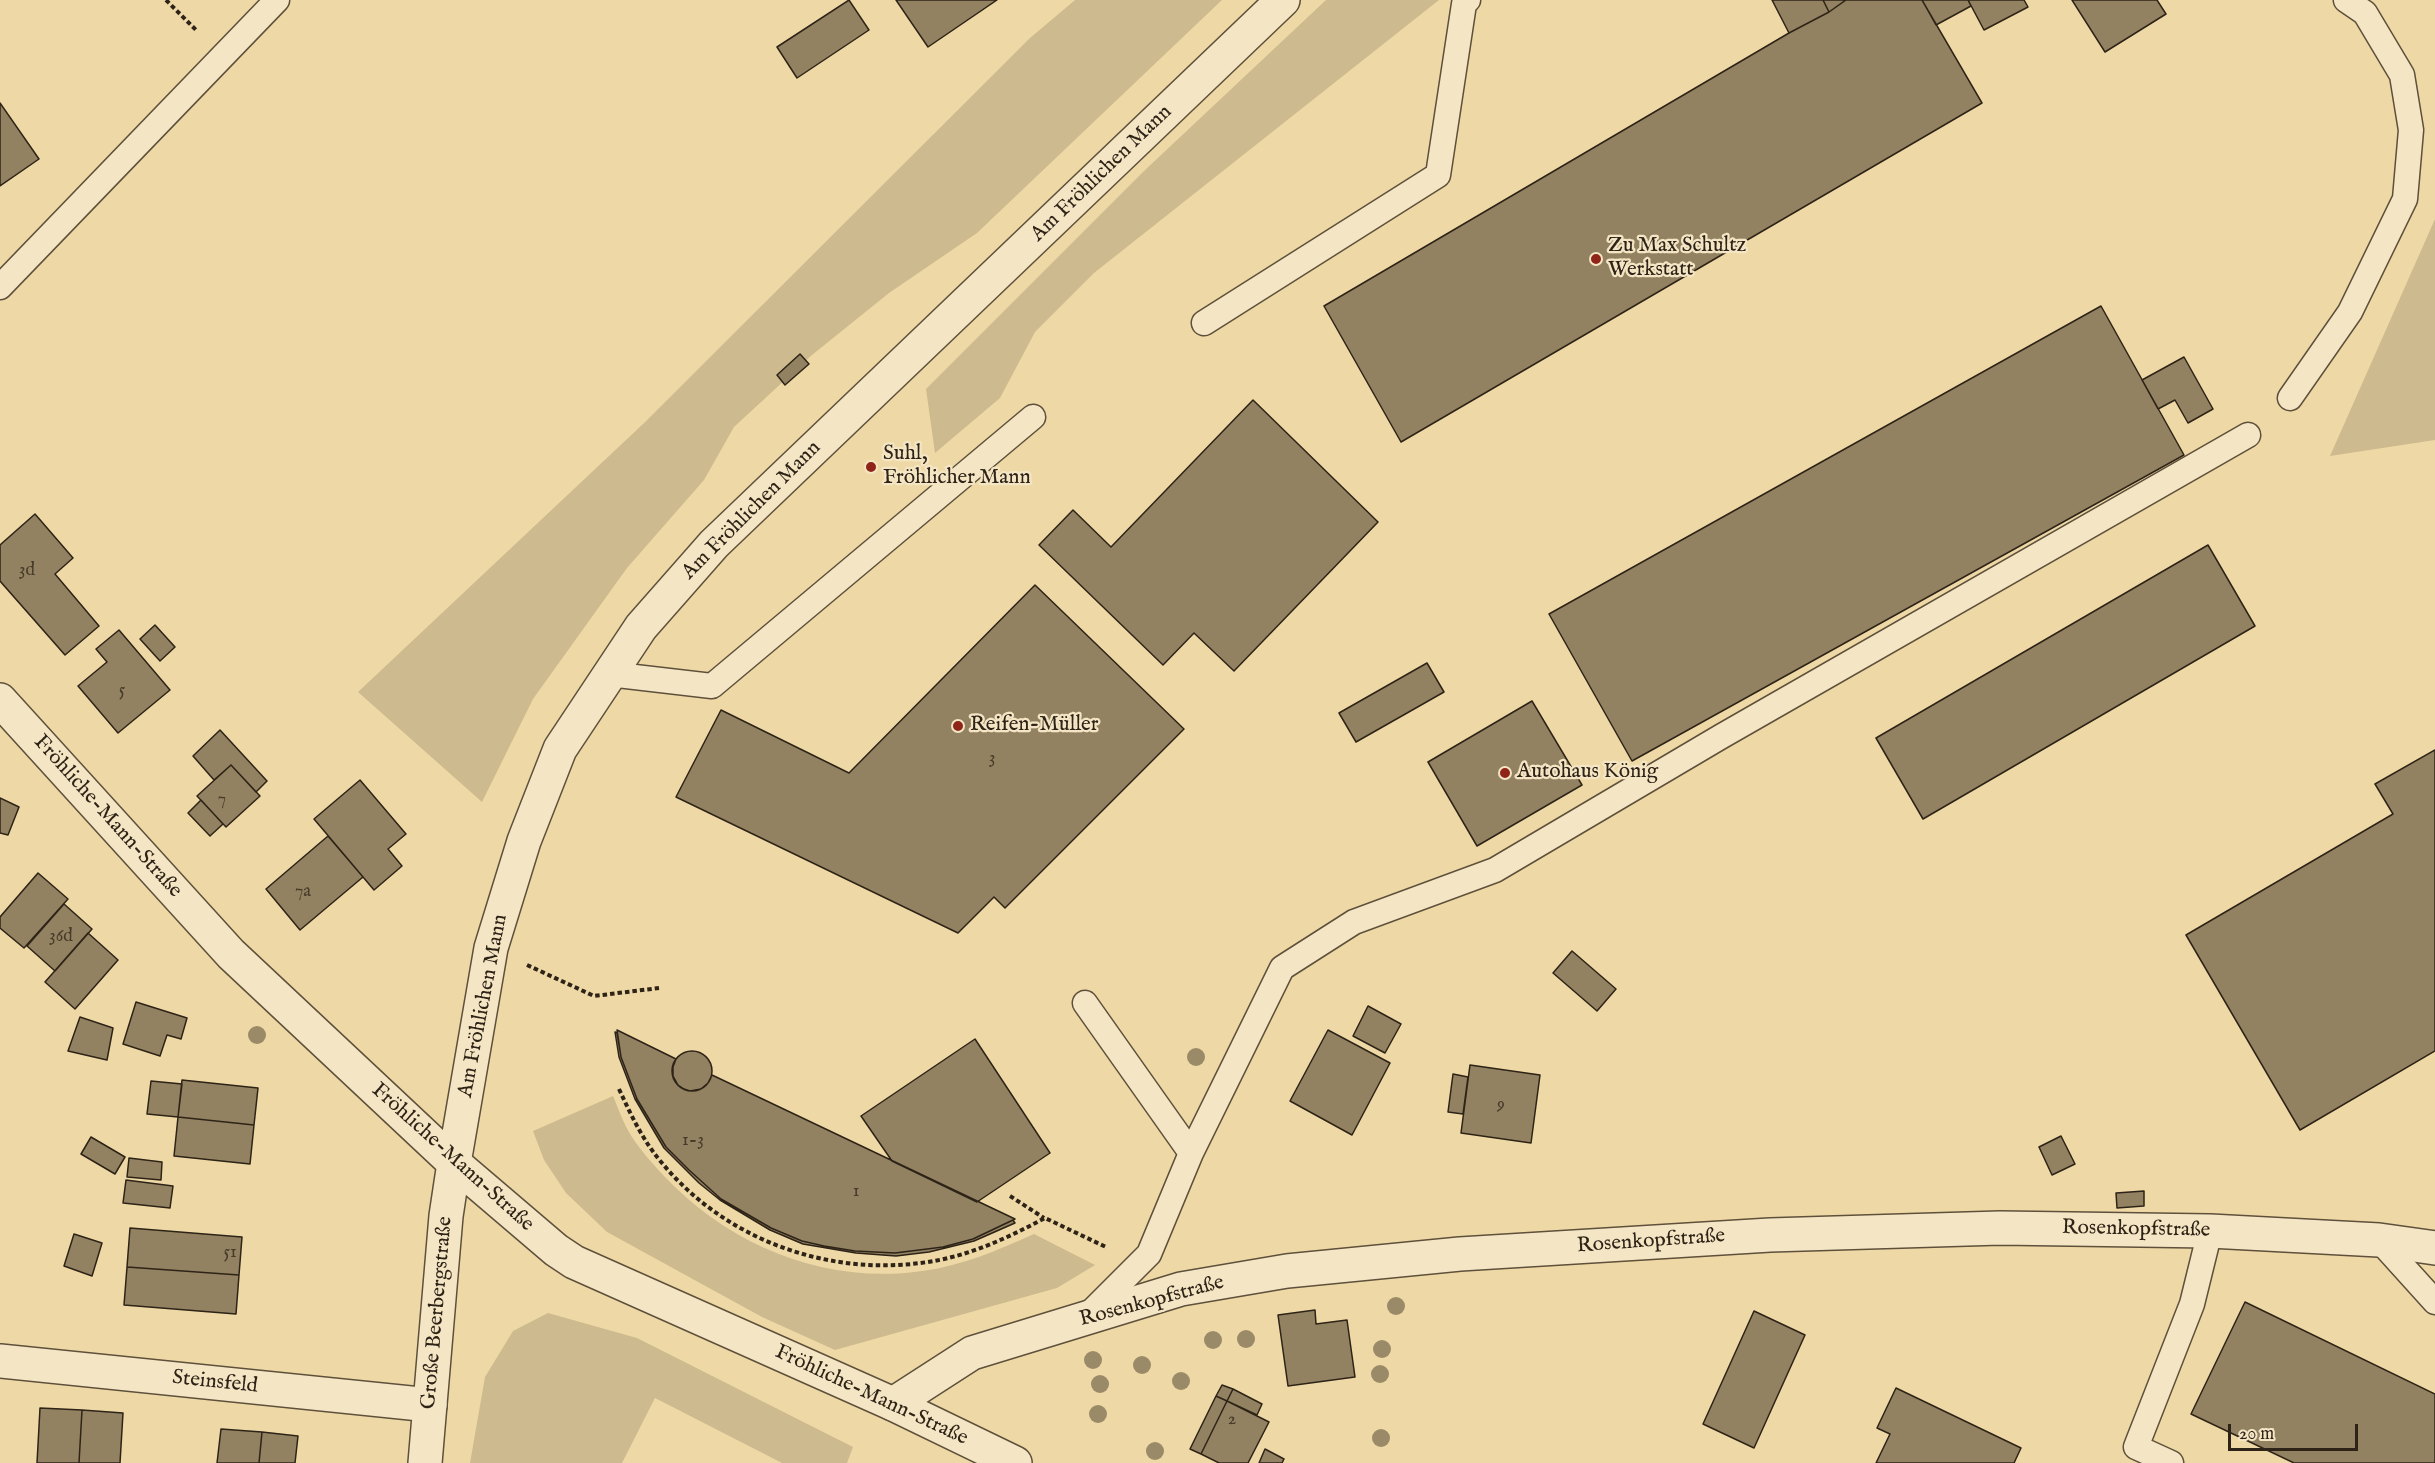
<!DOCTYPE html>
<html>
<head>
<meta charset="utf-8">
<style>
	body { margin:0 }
	#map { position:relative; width:2435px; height:1463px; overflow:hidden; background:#eed9a6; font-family:"IM FELL English",serif }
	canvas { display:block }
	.scale { position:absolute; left:2228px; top:1424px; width:130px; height:27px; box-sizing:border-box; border:3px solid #2e2317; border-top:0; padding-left:8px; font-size:18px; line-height:21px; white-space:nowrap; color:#2e2317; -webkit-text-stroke:4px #f4e6c5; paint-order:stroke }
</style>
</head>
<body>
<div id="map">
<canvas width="2435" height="1463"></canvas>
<div class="scale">20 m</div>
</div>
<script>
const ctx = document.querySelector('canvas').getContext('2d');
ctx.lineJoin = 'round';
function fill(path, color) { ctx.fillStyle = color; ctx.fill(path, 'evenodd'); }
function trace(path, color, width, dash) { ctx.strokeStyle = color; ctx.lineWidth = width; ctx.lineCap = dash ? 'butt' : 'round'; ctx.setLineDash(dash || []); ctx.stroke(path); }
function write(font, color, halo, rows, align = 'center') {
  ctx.font = font + ' "IM FELL English",serif'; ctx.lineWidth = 4.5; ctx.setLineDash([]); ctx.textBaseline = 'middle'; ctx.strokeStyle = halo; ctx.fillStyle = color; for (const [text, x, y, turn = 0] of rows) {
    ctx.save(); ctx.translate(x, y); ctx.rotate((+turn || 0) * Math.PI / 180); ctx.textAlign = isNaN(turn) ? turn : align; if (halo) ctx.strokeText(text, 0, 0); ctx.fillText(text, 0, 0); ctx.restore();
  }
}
const green = new Path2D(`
	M1075,0H1222L977,233L889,293L812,355L734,427L704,480L627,568L533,699L482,802L358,692L643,424L1030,38Z
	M1326,0H1439L1094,273L1035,332L1000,398L935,453L926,389L1144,171Z
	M2435,219V440L2330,456Z
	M613,1096C619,1110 624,1125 632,1137C641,1151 653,1164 664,1176C730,1246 825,1285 922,1271C962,1266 998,1250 1034,1234L1095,1265L1057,1288L835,1350L762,1317L607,1232L566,1193L544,1160L533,1131Z
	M548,1313L637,1338L853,1447L847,1463H782L655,1398L622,1463H470L485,1377L513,1331Z`);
const building = new Path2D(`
	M849,0L869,30L797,78L777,47Z
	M896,0H997L928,47Z
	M1772,0H1823L1829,12L1789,33Z
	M1823,0H1846L1829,12Z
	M1846,0H1922L1982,103L1401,442L1324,306L1789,33L1829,12Z
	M1922,0H1968L1971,6L1936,25Z
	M1968,0H2024L2028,7L1984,30Z
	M2072,0H2157L2166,14L2105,52Z
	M0,103L39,159L0,186Z
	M2101,306L2184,455L1632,761L1549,614Z
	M800,354L809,364L785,385L777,375Z
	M2184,357L2213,409L2188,423L2175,400L2158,409L2142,380Z
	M1253,400L1378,522L1234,671L1194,633L1163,665L1039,545L1073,510L1111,547Z
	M35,514L73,558L55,574L99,626L65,655L0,581V545Z
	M2208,545L2255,626L1923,819L1876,738Z
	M1035,585L1184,729L1005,908L994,897L958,933L676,797L721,710L849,773Z
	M155,625L175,647L160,661L140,639Z
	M119,630L170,690L118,733L78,686L107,662L96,649Z
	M1427,663L1444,692L1356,742L1339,713Z
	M1532,701L1582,785L1477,846L1428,762Z
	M220,730L267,781L256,792L231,765L214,780L193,756Z
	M2435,750V1051L2300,1130L2186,935L2393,814L2375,784Z
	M231,765L260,796L226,827L197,796Z
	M360,780L406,834L388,849L402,866L374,890L314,819Z
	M0,798L19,807L8,835L0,833Z
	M201,800L223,824L210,836L188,813Z
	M328,836L363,877L300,930L266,889Z
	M38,873L68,899L24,948L0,928V917Z
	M64,904L92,929L55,971L27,946Z
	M88,933L118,960L75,1009L45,982Z
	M1572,951L1616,989L1597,1011L1553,973Z
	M136,1002L187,1018L181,1039L167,1035L160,1056L123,1044Z
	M1368,1006L1401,1024L1385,1053L1353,1036Z
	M80,1017L113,1028L107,1060L68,1051Z
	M617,1030L676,1059L673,1067V1076L678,1085L684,1089L690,1091L701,1089L708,1083L712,1075L1015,1219L973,1239L943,1247L895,1253L855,1251L824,1246L802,1241L771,1228L721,1199L689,1170L666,1147L637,1099L621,1057Z
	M1328,1030L1390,1063L1352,1135L1290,1101Z
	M615,1032L617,1033L621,1057L637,1099L666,1147L689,1170L721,1199L771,1228L802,1241L824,1246L855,1251L895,1253L943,1247L973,1239L1013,1220L1015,1223L974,1241L929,1252L896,1256L856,1253L803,1244L770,1230L720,1200L699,1183L664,1148L635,1099L619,1057Z
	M975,1039L1050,1153L977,1202L892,1161L861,1116Z
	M672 1071a20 20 0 1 1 40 0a20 20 0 1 1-40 0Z
	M1470,1065L1540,1075L1531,1143L1461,1133Z
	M1453,1074L1468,1077L1463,1114L1448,1112Z
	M182,1080L258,1088L254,1125L178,1117Z
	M151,1081L182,1084L178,1117L147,1114Z
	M178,1117L254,1125L250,1164L174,1156Z
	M2061,1136L2075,1164L2052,1175L2039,1147Z
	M91,1137L125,1157L115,1174L81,1154Z
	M129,1158L162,1162L161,1180L127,1177Z
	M126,1180L173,1186L170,1208L123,1203Z
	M2144,1191V1206L2117,1208L2116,1193Z
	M130,1228L242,1237L239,1275L127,1267Z
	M74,1234L102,1243L92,1276L64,1266Z
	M127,1267L239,1275L236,1314L124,1305Z
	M2245,1302L2435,1394V1463H2294L2191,1414Z
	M1315,1310L1316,1324L1347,1320L1355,1377L1288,1386L1278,1315Z
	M1754,1311L1805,1335L1754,1448L1703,1424Z
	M1222,1385L1233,1389L1227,1401L1216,1396Z
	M1896,1388L2021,1448L2014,1463H1876L1890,1434L1877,1428Z
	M1233,1389L1262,1404L1257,1415L1227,1401Z
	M1216,1396L1227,1401L1201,1454L1190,1449Z
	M1227,1401L1269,1422L1248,1463H1219L1201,1454Z
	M40,1408L82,1410L79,1463H37Z
	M82,1410L123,1413L120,1463H79Z
	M221,1429L262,1432L259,1463H217Z
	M262,1432L298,1436L295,1463H259Z
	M1265,1449L1284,1459L1282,1463H1259Z`);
const path = new Path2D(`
	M166,0L197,31
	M527,965L594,996L659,988
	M619,1089C631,1115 643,1141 662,1163C730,1245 841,1281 944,1259C980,1251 1013,1235 1045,1218L1106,1247
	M1010,1196L1044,1218`);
const service = new Path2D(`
	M0,287L277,0
	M1204,323L1438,175L1464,4L1468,0
	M2290,398L2350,312L2405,199L2411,130L2402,75L2365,13L2346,0
	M609,674L712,686L1033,417
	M1085,1003L1191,1153
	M2379,1240L2435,1302
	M1086,1317L1149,1254L1191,1153L1282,968L1354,922L1495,870L1722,736L2248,435
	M2171,1463L2136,1447L2192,1304L2210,1231`);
const minor = new Path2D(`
	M0,1361L430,1405
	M893,1404L972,1353L1181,1289L1287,1271L1460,1254L1770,1235L2000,1228L2210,1231L2379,1240L2435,1248`);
const tertiary = new Path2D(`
	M0,700L231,954L454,1163L556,1250L574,1262L893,1404L1015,1463
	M425,1463L446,1216L454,1163L491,948L524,841L560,749L641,627L714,544L1283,0`);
const trees = [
	[257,1035],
	[1196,1057],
	[1396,1306],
	[1246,1339],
	[1213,1340],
	[1382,1349],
	[1093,1360],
	[1142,1365],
	[1380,1374],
	[1181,1381],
	[1100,1384],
	[1098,1414],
	[1381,1438],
	[1155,1451]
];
const markers = [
	[1596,259,6,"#8f2418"],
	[871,467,6,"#8f2418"],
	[958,726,6,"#8f2418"],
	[1505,773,6,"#8f2418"]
];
const numberNames = [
	["3d",27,571],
	["5",122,691],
	["3",992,759],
	["7",222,800],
	["7a",303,892],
	["36d",61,937],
	["9",1501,1105],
	["1-3",693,1141],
	["1",856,1192],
	["51",230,1253],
	["2",1232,1420]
];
const streetNames = [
	["Am Fröhlichen Mann",1102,174,-44],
	["Am Fröhlichen Mann",752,511,-45],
	["Fröhliche-Mann-Straße",107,817,48],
	["Am Fröhlichen Mann",484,1006,-79],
	["Fröhliche-Mann-Straße",452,1158,42],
	["Rosenkopfstraße",2136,1230,1],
	["Rosenkopfstraße",1651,1242,-4],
	["Rosenkopfstraße",1152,1302,-15],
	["Große Beerbergstraße",438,1313,-85],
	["Steinsfeld",215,1383,6],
	["Fröhliche-Mann-Straße",871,1396,25]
];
const poiNames = [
	["Zu Max Schultz",1608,247],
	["Werkstatt",1608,271],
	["Suhl,",883,455],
	["Fröhlicher Mann",883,479],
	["Reifen-Müller",970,726],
	["Autohaus König",1517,773]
];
fill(green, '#cdba8e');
fill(building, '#928261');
trace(building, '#2e2317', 1.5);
trace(service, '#5e503b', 27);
trace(minor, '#5e503b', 36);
trace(tertiary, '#5e503b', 36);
trace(path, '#2e2317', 4, [4.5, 3]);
trace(service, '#f4e6c5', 24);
trace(minor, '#f4e6c5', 33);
trace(tertiary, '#f4e6c5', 33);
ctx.fillStyle = '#9a8a68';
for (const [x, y] of trees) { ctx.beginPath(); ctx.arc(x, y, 9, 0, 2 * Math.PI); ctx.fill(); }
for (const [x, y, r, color] of markers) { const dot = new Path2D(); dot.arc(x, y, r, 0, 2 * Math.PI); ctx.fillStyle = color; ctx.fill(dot); trace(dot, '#f4e6c5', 2); }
write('18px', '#473b2a', null, numberNames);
write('21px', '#2e2317', '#f4e6c5', streetNames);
write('21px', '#2e2317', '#f4e6c5', poiNames, 'left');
</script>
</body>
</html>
